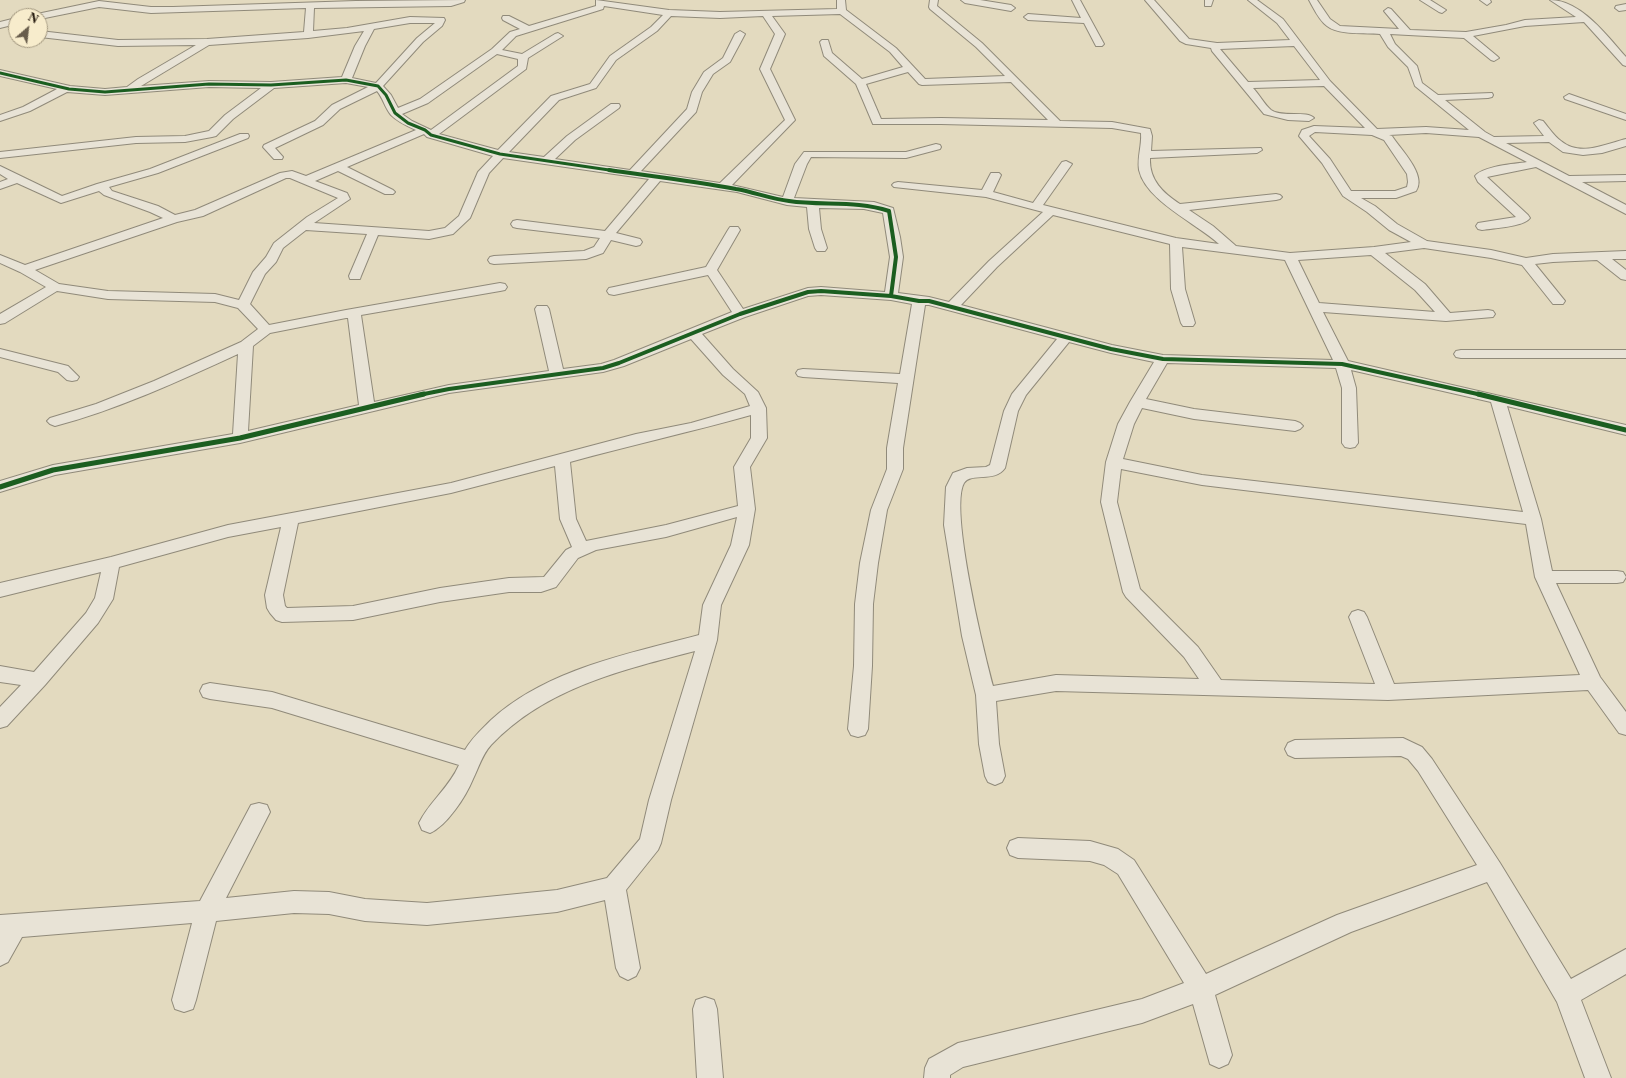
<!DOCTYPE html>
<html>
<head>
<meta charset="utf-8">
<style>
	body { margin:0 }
	#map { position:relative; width:1626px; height:1078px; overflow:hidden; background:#e3dabf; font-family:"Libre Caslon Text",serif }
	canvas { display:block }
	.north { position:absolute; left:8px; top:8px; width:40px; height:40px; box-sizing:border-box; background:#f7eccc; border:1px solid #a39880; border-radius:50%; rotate:28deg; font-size:11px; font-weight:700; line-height:16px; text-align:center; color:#251a0e }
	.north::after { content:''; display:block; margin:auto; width:14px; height:18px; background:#685d4c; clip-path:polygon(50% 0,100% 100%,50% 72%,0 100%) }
</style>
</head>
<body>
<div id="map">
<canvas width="1626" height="1078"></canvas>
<div class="north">N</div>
</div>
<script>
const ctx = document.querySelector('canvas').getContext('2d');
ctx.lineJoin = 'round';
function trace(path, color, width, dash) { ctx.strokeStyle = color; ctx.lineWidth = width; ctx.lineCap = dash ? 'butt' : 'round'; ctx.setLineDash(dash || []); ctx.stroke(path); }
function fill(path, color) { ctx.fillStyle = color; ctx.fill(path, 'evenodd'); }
const minor = new Path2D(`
	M465,0L464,2L451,6L314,8L313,31L347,28L410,17L444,18L445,20L442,26L423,42L383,86L391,95L398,108L420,99L492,49L510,32L520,29L503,20L502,18L503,16H509L529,26L596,6V0L669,10L720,12L837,9V0H845L846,10L896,48L925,79L1005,76L976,47L930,9L929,7L930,0H938L937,6L982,43L1060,121L1112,122L1150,129L1152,136L1151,151L1261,148L1262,150L1257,153L1150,158C1149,180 1163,193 1180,204L1276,194L1280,195L1282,197L1280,199L1276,200L1189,210L1213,226L1236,246L1290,253L1374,247L1411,242L1389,230L1367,212L1343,196L1322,163L1299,136L1302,130L1314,126L1365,128L1324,86L1253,88C1259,94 1264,104 1271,110C1282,118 1307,110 1314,118L1309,121L1288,120L1264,114L1212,51L1211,48L1186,44L1180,41L1145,0H1154L1189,39L1217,43L1290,40L1277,23L1248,0H1257L1283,19L1330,81L1377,129L1426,127L1469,130L1415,86L1408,67L1388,47L1380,34C1366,33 1338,35 1327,26C1319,20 1314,9 1309,0H1317L1330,19L1340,26L1399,29L1384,11L1388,8L1391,9L1410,30L1466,32L1506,25L1525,20L1576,17L1550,0C1581,0 1607,36 1626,57V66L1623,65L1584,22L1525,26L1473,36L1497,56L1499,58L1494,61L1491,60L1464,38L1390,34L1395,44L1417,66L1422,83L1438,95L1492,93L1493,95L1492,97L1488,98L1445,100L1485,132L1494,137L1544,136L1534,123L1539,120L1543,121C1549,128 1554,136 1561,141C1580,157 1605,144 1626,139V146L1602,153L1583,155L1563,152L1549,142L1506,143L1569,176L1626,175V181L1582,182L1626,205V214L1536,167L1487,177L1528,215L1530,218C1524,227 1493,228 1482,230L1478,229L1476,226L1478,223L1516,217L1478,182L1475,176C1483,166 1514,164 1527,162L1479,137L1426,133L1389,135L1392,136C1401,150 1427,175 1416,191L1396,198H1361L1375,206L1397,224L1427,241L1491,250L1526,258L1553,254L1626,251V259H1612L1626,270V280L1621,279L1597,260L1553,262L1535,264L1565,301L1563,304H1553L1522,265L1491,258L1424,248L1385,253L1425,284L1450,313L1488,310L1493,311L1495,314L1493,317L1446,321L1323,312L1348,361L1626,425V435L1507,406L1541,519L1552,571H1617L1623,572L1626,577L1623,582L1617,583H1556L1600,677L1626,712V735L1619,733L1588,690L1388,700L1056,691L996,701L999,744L1005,776L1002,782L995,785L988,782L985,776L979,744L976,695L962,636L944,525L946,487L953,473L967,468L986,467L990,465L1004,411L1012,394L1057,339L929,305H925L903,448V469L887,510L878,563L873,604L872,666L868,729L865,735L858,737L851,735L848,729L854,666L855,604L860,563L871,510L887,469V448L898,383L803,377L798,376L796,373L798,370L803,369L900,374L912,304L891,300L821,295L808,296L745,317L702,334L733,369L758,392L766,408L767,438L750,467L755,509L749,545L721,605L717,640L671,800L661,843L658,850L626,890L640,968L636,976L628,980L620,976L616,968L605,900L557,912L427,925L365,921L329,914L294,913L216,921L196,1000L193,1009L184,1012L175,1009L172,1000L192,923L22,937L8,962L0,966V915L200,901L251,805L259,803L267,805L270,812L226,898L294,891L329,892L365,899L427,903L557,890L607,878L640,839L649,800L695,651C622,670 545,688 491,745C482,755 479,767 473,779C466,796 447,826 430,833L422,830L419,823C429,802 449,788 459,765L272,708L210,699L203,697L200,691L203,685L210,683L272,692L465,750C472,738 481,730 491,720C547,669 628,654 699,635L703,605L731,545L737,517L666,537L596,550L578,558L556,587L541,592H509L440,602L353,620L282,622L276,620L270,613L267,608L265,595L281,527L228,537L119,567L113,599L98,623L45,685L7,726L0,728V707L21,685L0,682V666L34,672L86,613L95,598L101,572L0,597V583L111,557L228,525L451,483L636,434L691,423L750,406L745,394L723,375L691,339L624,366L603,372L449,393L240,443L55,475L0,492V481L53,465L233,434L238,354C179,381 119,409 55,426L50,424L47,421L50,418L96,404L154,381L241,342L258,329L238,308L215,302L108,299L57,291L5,323L0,324V314L46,287L20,272L0,263V255L25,265L163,218L150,212L104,195L99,191L61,203L17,183L0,189V182L8,179L0,174V166L62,196L97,184L150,169L240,134H248L249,136L248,138L158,173L109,187L112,191L158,206L175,215L195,210L280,173L292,171L306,176L416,130C407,126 398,122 391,115C385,108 383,98 377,91L340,109L323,125L275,148L283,157L282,159H274L263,147L264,145L315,121L332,105L368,87L346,83L274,88L233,119L216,136L212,137L185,142L136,143L0,158V152L136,137L185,136L209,131L225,115L261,88L209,87L105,95L67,92L30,111L0,121V115L23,107L57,89L0,76V70L70,86L105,89L127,87L138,79L196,45L118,46L40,37V31L118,40L207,39L304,32L306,8L151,13L99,7L40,19V16H36L37,14L99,1L151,7H173L356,1ZM604,6L663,15L651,27L610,56L590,84L551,96L498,150L439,134L526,69L528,58L563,36L558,33L555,34L522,54L502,50L516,36L603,9ZM840,14L890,52L903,67L862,79L832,53L828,40H822L820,42L824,56L856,84L873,124H941L1112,128L1141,133C1142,146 1137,157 1139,170C1146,201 1196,223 1219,244L1176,238L1043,205L1072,164L1066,161L1062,162L1033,203L993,192L1001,175L999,173H991L982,190L898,182L894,183L892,185L894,187L986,197L1043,212L989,261L949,302L929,297L898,293L903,257L900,237L893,208L874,202L794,198L807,164L811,157L906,158L940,149L941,147L940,145L936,144L906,152H804L795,164L783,197L732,185L795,120L770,69L785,34L772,16ZM671,16L720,18L763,16L775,34L760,69L785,120L720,183L641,171L696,112L702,92L713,74L730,62L745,34L740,31L735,34L723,58L704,72L692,92L687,109L630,170L555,159L575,140L619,108L620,106L619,104H611L567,136L544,157L509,152L559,100L596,88L616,60L657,31ZM410,23H435L417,38L376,83L352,78L365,46L374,29ZM364,31L355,46L342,77L271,82L209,81L141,86L209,45L308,38ZM1294,46L1320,80L1248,82L1220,49ZM497,54L518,59V66L431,130L412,121L402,114L428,103ZM908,72L919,84L922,85L1011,82L1048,120L941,118L881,119L866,84ZM1315,132L1372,135L1384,140L1407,174L1408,182L1407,187L1395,191H1351L1330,159L1309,136ZM424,134L427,137L493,156L478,172L459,216L445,228L429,231L314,223L350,199L347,193L315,181L338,171L385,194H393L395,192L393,190L347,167ZM503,158L649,179L605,231L517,220L513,221L511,224L513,227L517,228L600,238L594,247L584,251L494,256L490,257L488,260L490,263L494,264L586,259L603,253L611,240L636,246L640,245L642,242L640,239L616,233L660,181L737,192L787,205L807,207L809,229L815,248L817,251H825L827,248L821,229L819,208L864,209L883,213L890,257L885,292L821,287L808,288L743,309L717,270L740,230L738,227H730L728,230L706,267L614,287L609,288L607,291L609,294L614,295L708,275L732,312L614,360L601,364L563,369L549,309L547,306H537L535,309L549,371L449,385L374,402L361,315L500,291L505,290L507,287L505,284L500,283L346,310L269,325L250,304L265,274L276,262L283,248L306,230L367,234L349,276L350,279H360L361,276L378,235L429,239L453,234L470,218L489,173ZM286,178H290L338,198L307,217L274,243L266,257L253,272L239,300L215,294L108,291L59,284L35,270L177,222L203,216ZM1053,215L1170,244L1171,289L1181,323L1183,326H1193L1195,323L1185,289L1182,247L1285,260L1333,360L1163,355L1112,345L961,305L997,267ZM1371,255L1415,290L1435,312L1319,303L1298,260ZM346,318H348L359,405L248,431L253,346L270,333ZM1069,342L1111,353L1154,362L1130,402L1118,424L1106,462L1101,502L1123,592L1126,597L1184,657L1199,679L1056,675L993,686C984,652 949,509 964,483C971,472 995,483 1005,468L1018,411L1026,395ZM1167,363L1336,368L1342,388V443L1345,447L1350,448L1355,447L1358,443L1356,388L1351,370L1491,402L1523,512L1202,475L1123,459L1134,424L1142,408L1194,419L1295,431L1300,429L1303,426L1300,423L1295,421L1194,409L1146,399ZM751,415V438L734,467L738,506L666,525L586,541L576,519L570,462C631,445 691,432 751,415ZM555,466L560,519L572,547L566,550L544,577L509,578L440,588L353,606L287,608L285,606L283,595L298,523L451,493ZM1121,469L1202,485L1526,524L1535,577L1580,675L1394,684L1367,617L1364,612L1358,610L1352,612L1349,617L1375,684L1221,680L1198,647L1140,589L1117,502Z
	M961,0H980L1011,5L1015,8L1011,11L965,3Z
	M1072,0H1080L1104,44L1102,46H1096L1084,23L1028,20L1024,17L1028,14L1081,18Z
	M1205,0H1213L1211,6H1205Z
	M1420,0H1430L1446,10L1442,13L1439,12Z
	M1480,0H1490L1491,2L1487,5Z
	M1626,4V10L1619,11L1615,8L1616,6Z
	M16,18V24L0,28V22Z
	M1569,94L1626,114V120L1565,99L1564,97Z
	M0,349L68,366L79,377L77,380L72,381L67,380L58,372L0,357Z
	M1461,350H1626V358H1461L1456,357L1454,354L1456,351Z
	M1403,738L1422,747L1432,759L1500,863L1571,979L1626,949V974L1581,1000L1611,1078H1585L1557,1002L1487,882L1351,932L1215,995L1232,1055L1228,1064L1219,1068L1210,1064L1193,1004L1142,1023L963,1067L950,1075V1078H924L925,1068L929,1059L958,1043L1142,999L1184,983L1118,874L1104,865L1090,861L1018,858L1010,855L1007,848L1010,841L1018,838L1090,841L1118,849L1134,860L1206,974L1337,915L1477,865L1418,771L1408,759L1401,756L1295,758L1288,755L1285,749L1288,743L1295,740Z
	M705,997L714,1000L717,1009L723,1078H697L693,1009L696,1000Z`);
const cyclewayFar2 = new Path2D(`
	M0,73L69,89L105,92L209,84L271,85L346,80L378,86L386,95L395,113L408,123L425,130L431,135L500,154L616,171`);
const cyclewayFar1 = new Path2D(`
	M609,170C651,176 694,181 736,189C754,192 771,199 789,201C822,206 857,200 889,211L896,257L891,296
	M419,395L449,389L603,368L619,363L740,314L808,292L821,291L891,296L919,301H929L1111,349L1163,359L1342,364L1482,395`);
const cycleway = new Path2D(`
	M1478,394L1626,430
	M0,487L53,470L240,438L424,394`);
trace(minor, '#908a7a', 2);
fill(minor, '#e8e3d6');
trace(cyclewayFar2, '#1b5e20', 3);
trace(cyclewayFar1, '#1b5e20', 4);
trace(cycleway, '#1b5e20', 5);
</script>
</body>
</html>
